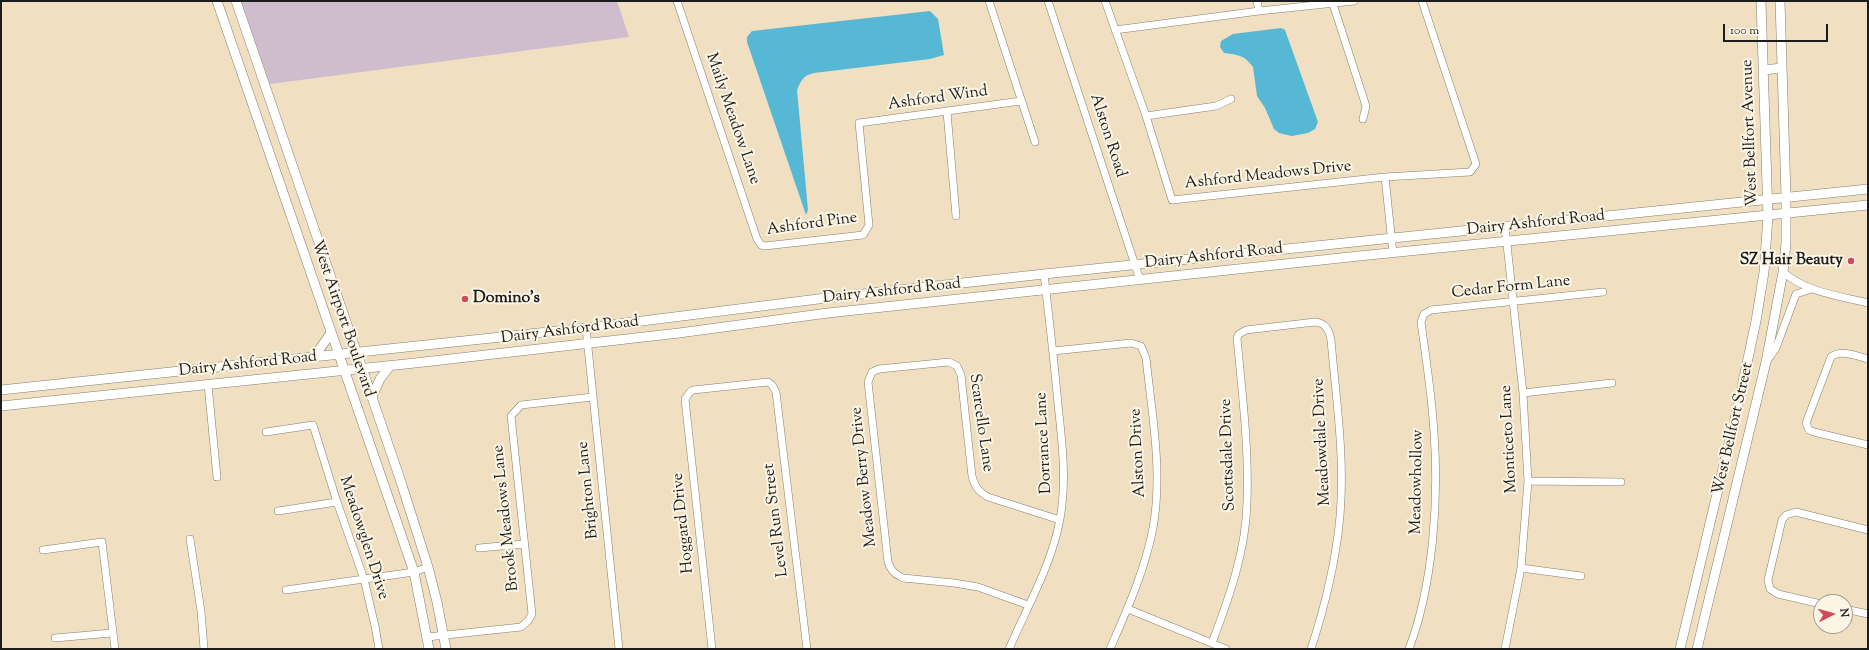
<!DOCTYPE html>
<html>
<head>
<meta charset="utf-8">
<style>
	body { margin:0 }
	#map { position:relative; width:1869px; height:650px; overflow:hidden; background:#f0e0c1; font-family:"Sorts Mill Goudy",serif }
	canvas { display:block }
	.frame { position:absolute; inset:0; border:2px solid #1c1c1c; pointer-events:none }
	.north { position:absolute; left:1813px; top:594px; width:40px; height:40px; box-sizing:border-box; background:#fcf5e5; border:1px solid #a29e95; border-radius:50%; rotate:84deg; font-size:11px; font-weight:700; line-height:16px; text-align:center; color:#1c1c1c }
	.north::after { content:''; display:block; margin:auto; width:14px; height:18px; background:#d1495b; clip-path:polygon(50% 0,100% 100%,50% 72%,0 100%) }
	.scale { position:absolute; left:1723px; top:24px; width:105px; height:18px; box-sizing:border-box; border:2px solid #1c1c1c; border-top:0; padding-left:5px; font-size:12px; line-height:14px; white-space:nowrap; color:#1c1c1c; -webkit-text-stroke:3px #fcf5e5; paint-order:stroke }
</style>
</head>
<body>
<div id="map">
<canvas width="1869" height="650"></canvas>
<div class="frame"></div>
<div class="north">N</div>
<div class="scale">100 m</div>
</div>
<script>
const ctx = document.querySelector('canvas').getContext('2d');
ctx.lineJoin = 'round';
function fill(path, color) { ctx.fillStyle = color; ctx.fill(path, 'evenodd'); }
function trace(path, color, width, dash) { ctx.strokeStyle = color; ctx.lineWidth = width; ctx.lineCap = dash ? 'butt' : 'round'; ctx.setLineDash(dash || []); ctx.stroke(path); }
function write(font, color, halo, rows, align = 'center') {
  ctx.font = font + ' "Sorts Mill Goudy",serif'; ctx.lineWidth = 4; ctx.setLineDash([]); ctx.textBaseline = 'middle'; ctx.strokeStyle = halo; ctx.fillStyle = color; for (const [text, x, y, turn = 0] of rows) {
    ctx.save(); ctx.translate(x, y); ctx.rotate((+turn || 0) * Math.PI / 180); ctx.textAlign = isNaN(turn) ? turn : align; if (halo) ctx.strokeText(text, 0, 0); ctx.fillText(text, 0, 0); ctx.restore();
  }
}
const industrial = new Path2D(`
	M241,1H617L629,37L270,84Z`);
const water = new Path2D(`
	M930,11L938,19L944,55L930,59L814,73C804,75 801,80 797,90L808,210L806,215L747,42V37L752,31Z
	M1281,28L1285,30L1318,122L1315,129L1308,133L1292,136L1279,133L1274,129L1265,108L1257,96L1253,67C1244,55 1239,55 1224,53L1220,47L1221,41L1233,34Z`);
const minor = new Path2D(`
	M677,1L757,239L761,245L765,246L863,235L869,225L859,123L1021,101
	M989,1L1035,142
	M1048,1L1140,280
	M1105,1L1146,116L1172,200L1385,177L1470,172L1476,164L1422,1
	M1257,1L1259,11
	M1333,4L1366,106L1363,119
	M1115,30L1259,11L1354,1
	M947,112L956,216
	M1146,116L1216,106L1231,99
	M1385,177L1393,253
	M1505,226L1523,393L1528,481L1521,568L1505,649
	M1783,272C1806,292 1839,296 1868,303
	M586,328L619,649
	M1053,351L1131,343L1141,346L1146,358C1152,414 1163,473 1153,528C1145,570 1127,610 1110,649
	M1868,359C1857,356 1841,349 1831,357L1806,423L1809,430L1814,432L1868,445
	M1767,361L1776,348L1796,294L1812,289
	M208,385L217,477
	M1523,393L1612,383
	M266,432L313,425L337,502L364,579L375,626L379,649
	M1528,481L1621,482
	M278,511L337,502
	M190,539L201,611L204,649
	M479,548L524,544
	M43,550L102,542L115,649
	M1521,568L1581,576
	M286,590L414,572L428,567
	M1821,604L1778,594L1770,589L1768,580L1782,520L1786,515L1796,512L1868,530
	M1028,605L978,587L954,583L903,578C895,574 891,571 888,562L868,382L872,372L879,369L949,362L957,366L961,375L972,476C975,487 978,491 988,497L1060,520
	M1128,609L1226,649
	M1845,609L1868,614
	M427,637L521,627L528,621L532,614L511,416L521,405L593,397
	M55,638L112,633
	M1212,643C1229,598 1246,551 1247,502C1249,447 1242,392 1237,338L1239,334L1246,330L1315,322C1326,323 1329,330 1331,340C1336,398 1345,457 1340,516C1336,561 1325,606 1311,649
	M712,649L685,399L690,392L693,390L768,382L772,385L776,392L807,649
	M1009,649C1027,607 1052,564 1060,519C1067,481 1062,442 1058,404C1054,360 1049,317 1044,274
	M1409,649C1433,585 1439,501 1434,433C1432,396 1426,359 1421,322L1424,314L1431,310L1603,292`);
const major = new Path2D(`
	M217,1L414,572L429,649
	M236,1L400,479L428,567L437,602L446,649
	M1763,70L1782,68
	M314,357L331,333
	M1,390L586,328L826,298L1044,274L1868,189
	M372,397L380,379L390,366
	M1,406L415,363L679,333L828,313L1359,256L1868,205
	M1680,649L1737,410L1756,321L1764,272L1768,216L1761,1
	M1697,649L1766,362L1783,272L1786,244V196L1780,1`);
const markers = [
	[1851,261,4,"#d1495b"],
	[465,299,4,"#d1495b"]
];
const streetNames = [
	["Ashford Wind",938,99,-8],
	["Maily Meadow Lane",732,119,71],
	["West Bellfort Avenue",1751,133,-92],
	["Alston Road",1107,136,72],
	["Ashford Meadows Drive",1268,176,-6],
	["Dairy Ashford Road",1536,224,-6],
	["Ashford Pine",812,225,-8],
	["Dairy Ashford Road",1214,257,-6],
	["Cedar Form Lane",1511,288,-6],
	["Dairy Ashford Road",892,292,-6],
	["West Airport Boulevard",342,319,71],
	["Dairy Ashford Road",570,331,-7],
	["Dairy Ashford Road",248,365,-6],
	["Scarcello Lane",980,423,82],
	["West Bellfort Street",1734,429,-77],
	["Monticeto Lane",1510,439,-93],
	["Meadowdale Drive",1323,442,-93],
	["Dorrance Lane",1045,443,-93],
	["Alston Drive",1139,453,-93],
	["Scottsdale Drive",1229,455,-92],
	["Meadow Berry Drive",865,477,-96],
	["Meadowhollow",1418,482,-89],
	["Brighton Lane",589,490,-96],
	["Brook Meadows Lane",507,518,-96],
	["Level Run Street",777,520,-97],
	["Hoggard Drive",684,523,-96],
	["Meadowglen Drive",363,538,72]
];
const poiNames = [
	["SZ Hair Beauty",1843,261],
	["Domino's",473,299,"left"]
];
fill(industrial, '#cfbdce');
fill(water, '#57b8d5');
trace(minor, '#867e6e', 8);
trace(major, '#867e6e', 10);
trace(minor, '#fff', 7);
trace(major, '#fff', 9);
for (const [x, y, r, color] of markers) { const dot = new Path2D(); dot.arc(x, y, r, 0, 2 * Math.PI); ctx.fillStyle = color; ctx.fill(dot); trace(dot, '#fcf5e5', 1.5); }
write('16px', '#1c1c1c', '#fcf5e5', streetNames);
write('bold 16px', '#1c1c1c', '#fcf5e5', poiNames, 'right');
</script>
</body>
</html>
